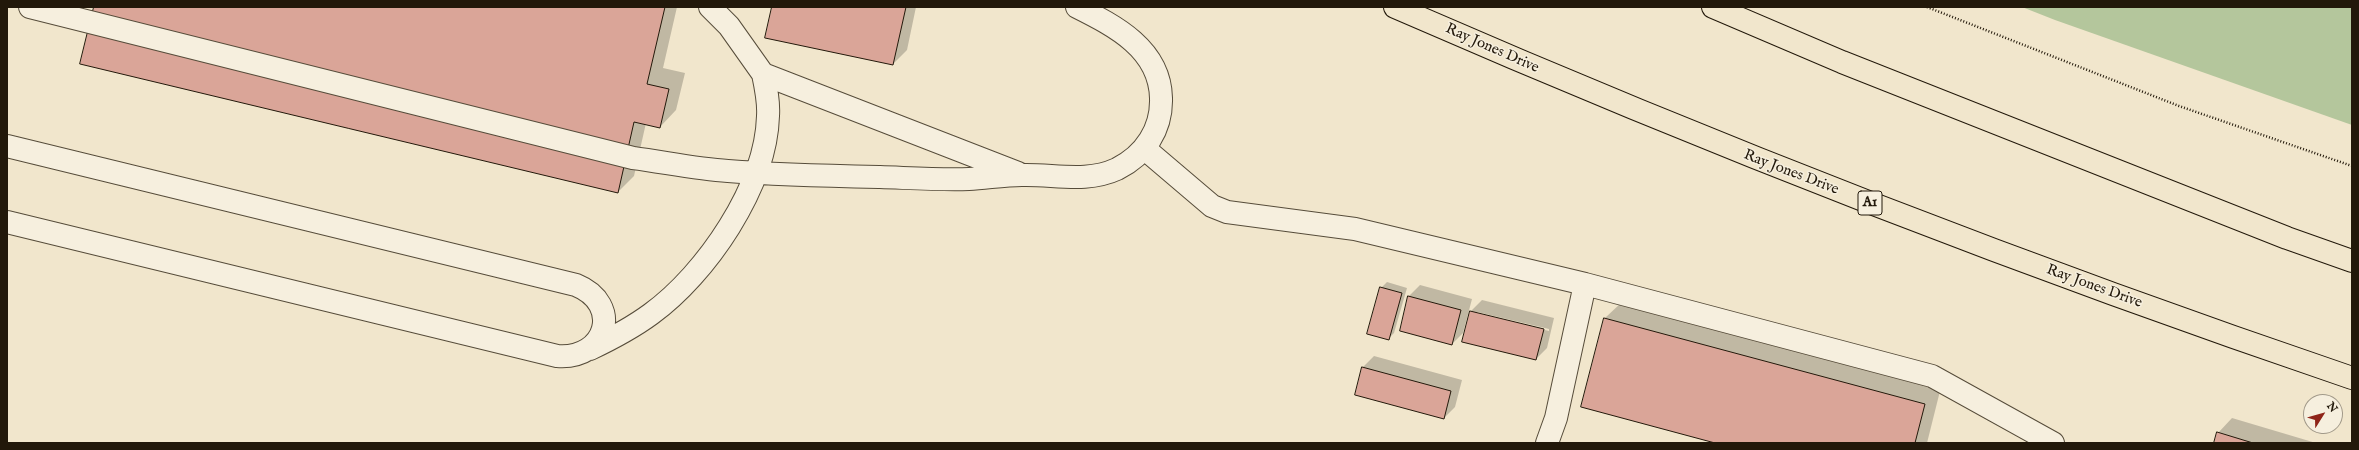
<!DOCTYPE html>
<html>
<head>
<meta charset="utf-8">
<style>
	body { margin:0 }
	#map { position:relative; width:2359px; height:450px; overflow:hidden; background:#f1e6cc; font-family:"IM FELL English",serif }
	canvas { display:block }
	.frame { position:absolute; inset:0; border:8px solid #22180a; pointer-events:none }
	.north { position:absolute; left:2303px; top:394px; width:40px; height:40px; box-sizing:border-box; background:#f6efde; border:1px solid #a19989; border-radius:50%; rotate:53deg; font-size:11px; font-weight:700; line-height:16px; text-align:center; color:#22180a }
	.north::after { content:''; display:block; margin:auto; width:14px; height:18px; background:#8f2418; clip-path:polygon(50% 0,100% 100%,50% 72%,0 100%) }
</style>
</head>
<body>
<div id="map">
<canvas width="2359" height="450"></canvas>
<div class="frame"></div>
<div class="north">N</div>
</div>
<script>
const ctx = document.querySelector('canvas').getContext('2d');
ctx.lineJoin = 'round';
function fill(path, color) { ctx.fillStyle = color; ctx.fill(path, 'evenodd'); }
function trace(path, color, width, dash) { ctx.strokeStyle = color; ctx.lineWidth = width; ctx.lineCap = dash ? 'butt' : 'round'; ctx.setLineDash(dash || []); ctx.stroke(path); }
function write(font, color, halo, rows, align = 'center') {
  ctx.font = font + ' "IM FELL English",serif'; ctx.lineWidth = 3; ctx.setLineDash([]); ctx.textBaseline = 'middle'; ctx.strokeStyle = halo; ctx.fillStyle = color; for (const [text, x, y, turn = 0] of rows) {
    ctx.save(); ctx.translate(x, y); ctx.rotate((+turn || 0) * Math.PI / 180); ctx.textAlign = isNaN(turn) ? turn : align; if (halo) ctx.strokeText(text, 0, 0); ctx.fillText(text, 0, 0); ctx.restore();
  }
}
const green = new Path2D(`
	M2022,7H2352V125L2055,20Z`);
const shadow = new Path2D(`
	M95,7H677L663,68L685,73L676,110L660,127L646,123L634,176L618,192Z
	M773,7H916L907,50L893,64Z
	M1387,282L1407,288L1394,333L1388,339L1381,288Z
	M1420,285L1472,299L1463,333L1452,344L1401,330L1409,296Z
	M1482,300L1554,318L1547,348L1536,359L1470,312ZM1477,312L1549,329V331L1477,314Z
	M1622,302L1941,387L1927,443H1719L1582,407L1605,318Z
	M1374,356L1462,380L1455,407L1444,418L1363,367Z
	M2232,418L2316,443H2215L2218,433Z`);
const building = new Path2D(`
	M94,7H665L647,84L669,89L660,128L634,122L618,193L80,64Z
	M772,7H906L893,65L765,38Z
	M1380,287L1402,293L1389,340L1367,334Z
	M1408,296L1461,310L1452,345L1400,331Z
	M1470,311L1544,329L1536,360L1462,342Z
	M1604,318L1925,404L1915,443H1715L1581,407Z
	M1362,367L1451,391L1444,419L1355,395Z
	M2217,432L2253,443H2214Z`);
const path = new Path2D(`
	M1927,7L2179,106L2352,166`);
const minor = new Path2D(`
	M30,7L633,158C664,162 696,169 728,171C779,175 830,176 880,177C910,178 940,180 969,179C987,178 1005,175 1022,175C1054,174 1087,183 1117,169C1145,155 1162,129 1161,98C1160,49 1115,26 1077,7
	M710,7L729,26L763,74L1018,173
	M7,146L576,285C623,304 607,360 557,356L7,222
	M1145,149L1212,206L1227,212L1355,229L1585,284L1932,376L2053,443
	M590,349C611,339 632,328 651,314C706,274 766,187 768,116C769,102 766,88 763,74
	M1547,443L1556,418L1585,284`);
const highway = new Path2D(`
	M1395,7C1709,144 2028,268 2352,378
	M1713,7L1842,62L2287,238L2352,261`);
const shields = [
	[1870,203,24]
];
const shieldNames = [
	["A1",1870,203]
];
const streetNames = [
	["Ray Jones Drive",1492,49,24],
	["Ray Jones Drive",1791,173,21],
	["Ray Jones Drive",2094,287,20]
];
fill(green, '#b4c69c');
fill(shadow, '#0003');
fill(building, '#daa598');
trace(building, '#22180a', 1);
trace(minor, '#564c3a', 24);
trace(highway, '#22180a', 24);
trace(path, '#22180a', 2.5, [1, 2]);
trace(minor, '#f6efde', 22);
trace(highway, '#f1e6cc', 22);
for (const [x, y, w] of shields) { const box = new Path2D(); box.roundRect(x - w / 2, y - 12, w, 24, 3); ctx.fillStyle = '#f6efde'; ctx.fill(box); trace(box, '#22180a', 1); }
write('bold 14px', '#22180a', null, shieldNames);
write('15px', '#22180a', '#f6efde', streetNames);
</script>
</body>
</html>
